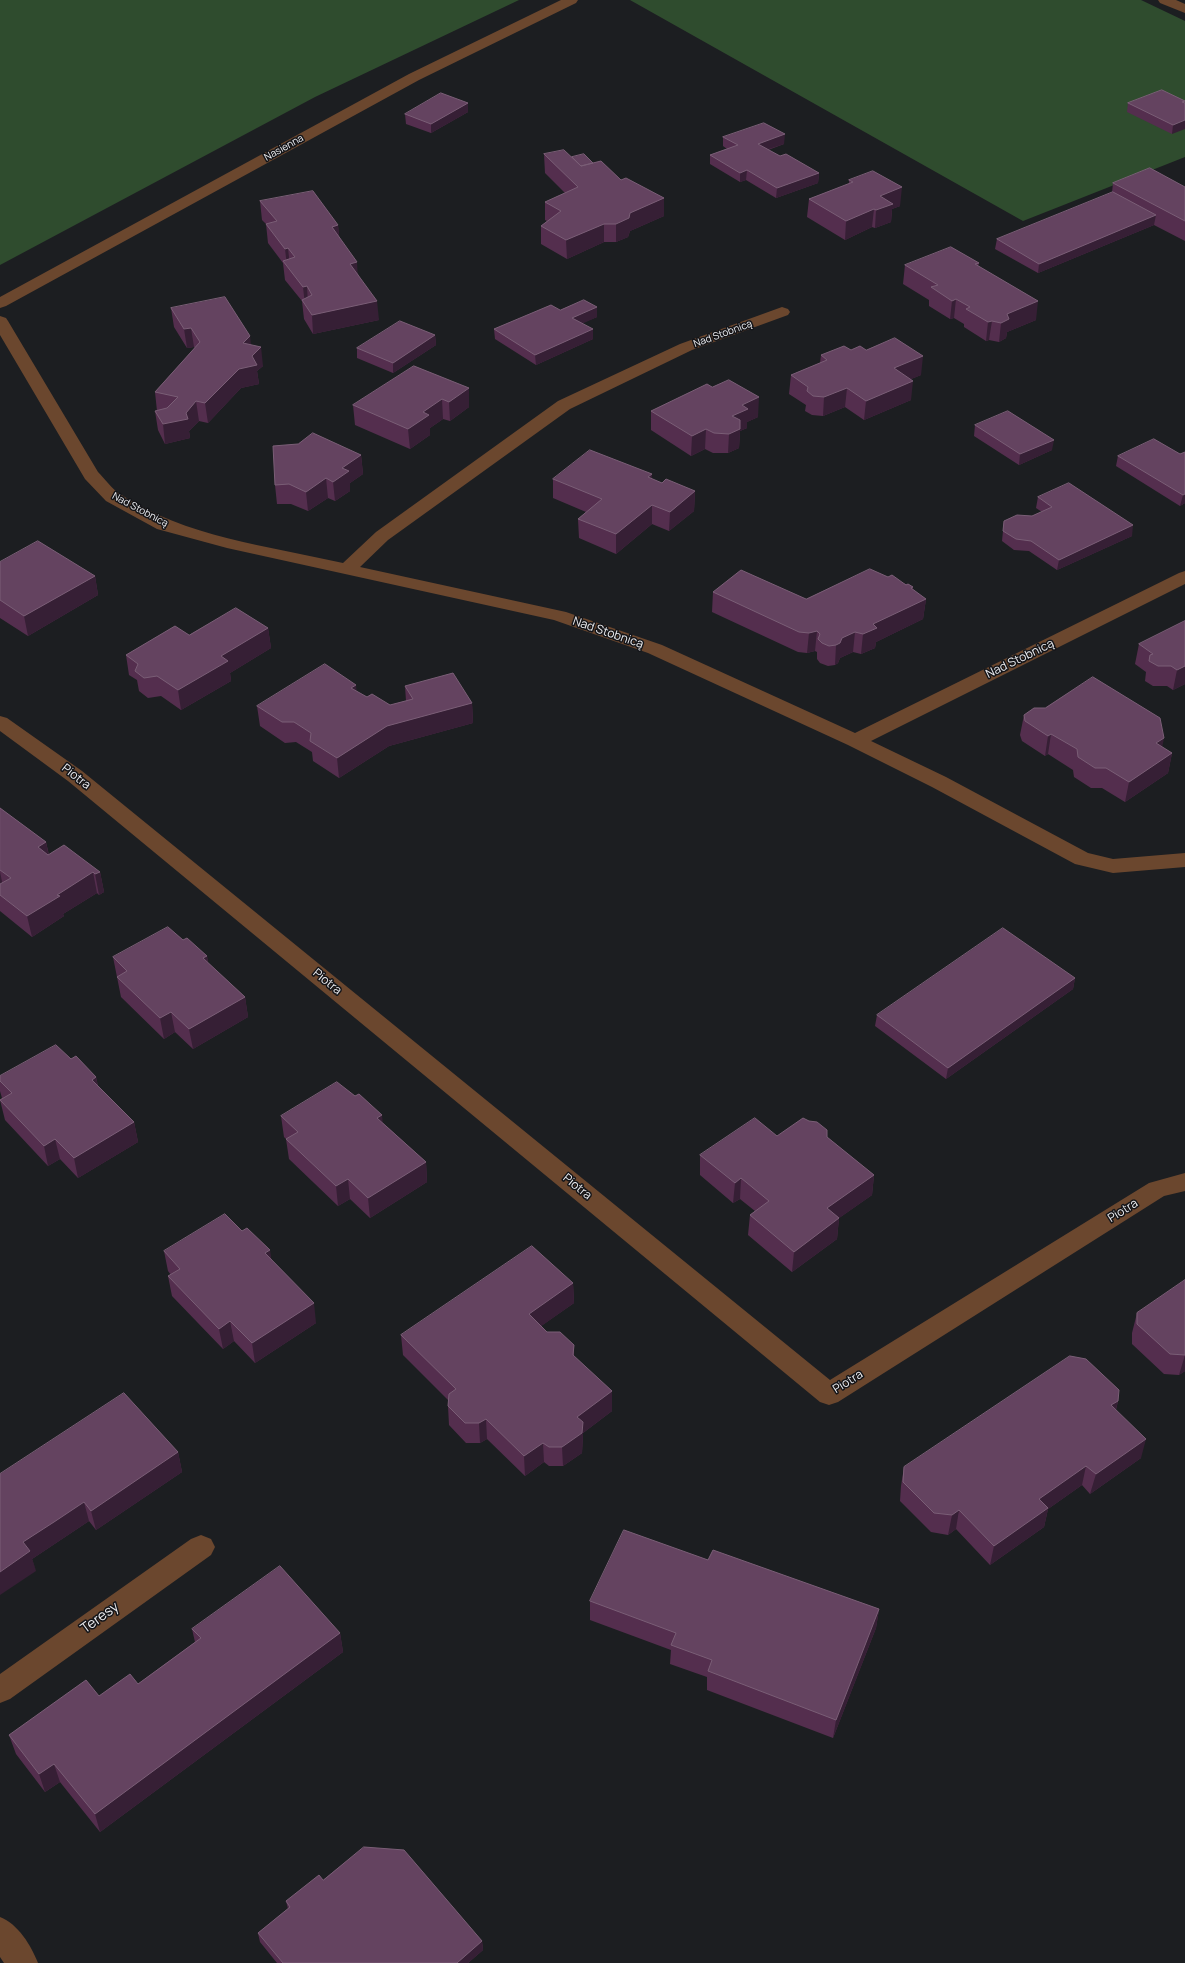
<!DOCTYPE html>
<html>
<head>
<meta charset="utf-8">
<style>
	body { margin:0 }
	canvas { display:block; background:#1c1e21 }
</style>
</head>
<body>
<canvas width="1185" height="1963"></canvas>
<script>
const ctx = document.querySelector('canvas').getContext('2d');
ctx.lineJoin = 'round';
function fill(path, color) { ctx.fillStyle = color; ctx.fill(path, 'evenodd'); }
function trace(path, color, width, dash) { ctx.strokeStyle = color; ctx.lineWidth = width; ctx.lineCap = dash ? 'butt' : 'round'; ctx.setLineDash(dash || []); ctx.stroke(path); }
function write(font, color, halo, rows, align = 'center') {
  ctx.font = font + ' Manrope,sans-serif'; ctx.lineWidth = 3; ctx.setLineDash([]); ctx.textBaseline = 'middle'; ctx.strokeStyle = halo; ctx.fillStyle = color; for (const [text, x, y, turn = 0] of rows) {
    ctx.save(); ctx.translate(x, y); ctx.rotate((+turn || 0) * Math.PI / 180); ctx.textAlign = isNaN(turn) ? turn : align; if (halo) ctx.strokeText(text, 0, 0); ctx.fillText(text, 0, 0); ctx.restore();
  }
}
const green = new Path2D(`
	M0,0H519L315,97L0,265Z
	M630,0H1141L1185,21V157L1023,221Z`);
const minor = new Path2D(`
	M1158,0H1176L1185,4V13L1160,3Z
	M782,307L788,309L790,312L788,315L692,350L570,409L388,540L360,567L566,612L662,645L855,733L1179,573L1185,571V584L871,741L946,777L1088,853L1113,859L1185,853V867L1113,873L1075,864L932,787L848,745L648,653L554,620L227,548L157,529L106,501L85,479L0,335V316L6,318L8,321L98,472C105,479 112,489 120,494C185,537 268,546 343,563L376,532L558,401L680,344Z
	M0,716L7,718L82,771L830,1380L1149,1183L1185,1173V1191L1164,1196L838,1402L829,1405L820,1402L68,781L0,731Z
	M201,1535L211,1539L215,1547L211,1555L10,1699L0,1703V1674L191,1539Z
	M0,1917C18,1924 31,1945 38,1963H4L0,1957Z`);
const tertiary = new Path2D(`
	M561,0H578L576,3L419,80L6,306L0,308V297L409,74Z`);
const wall = new Path2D(`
	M1185,101L1172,134L1127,112L1128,103Z
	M468,103V112L431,133L406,124L405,114Z
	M723,137L784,144L768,150L780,156L819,173L818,183L776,198L746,180L740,182L710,164V155L727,149L723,146Z
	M544,154L572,157L593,163L621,180L664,198V216L630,231L628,237L616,242H604L567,259L541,244V226L547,221L545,220V202L565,193L545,173Z
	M849,180L900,206L892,209L891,222L875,228L872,227L845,240L807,217L809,199L849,184Z
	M1113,183L1185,187V241L1154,225L1038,273L995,249L997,239L1112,193Z
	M260,201L338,225L339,237L358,274L379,320L313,334L304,319L302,301L285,280L283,263L268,243L266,224L262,220Z
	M979,263L978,266L1036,320L1007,332L1006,338L999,342L989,340L986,341L964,327V324L954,318L950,319L929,306V300L903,284L905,265Z
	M171,308L251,345L263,366L257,371L259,384L241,388L208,423L199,421L189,431L190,438L165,444L158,430L155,411H157L155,392L195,348L194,347L187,348L174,327Z
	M560,310L597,317L582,323L593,339L536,365L495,339L494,329Z
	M435,335L436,345L393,373L357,358V348Z
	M851,350H866L921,375L911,379V400L864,420L845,407L823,416L812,415L805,411L806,405L789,394L791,375L820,363L821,355Z
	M414,366L469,407L450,421L443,419L430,428V435L410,449L355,425L353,405Z
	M651,411L758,417L747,422V428L740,431L739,448L728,453H713L705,449L691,456L651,430Z
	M975,425L1052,450L1019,465L974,436Z
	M1180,454L1185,503L1180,506L1116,466L1118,456Z
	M361,455L363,474L350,483V491L335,501L328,498L308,511L291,504H277L275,485Z
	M553,479H652L662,483L695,491L694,511L669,531L652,524L616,554L579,538L578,519L586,512L553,498Z
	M1038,497L1132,536L1057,570L1029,551L1014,550L1002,541L1004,521L1032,516L1042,512L1036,508Z
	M0,562L95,576L98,595L28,636L0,618Z
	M888,577L913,587V590L926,599L923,619L876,642L875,648L861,654L853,652L840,658L838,663L835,665L828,666L820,663L817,659V652L815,651L807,653L798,652L712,612L713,592L806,599Z
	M1185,621V684L1173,690L1167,686H1153L1145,681L1146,672L1135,664L1139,644Z
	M268,628L271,648L230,673L231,681L181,710L161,696L148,698L139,691L137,680L129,675L126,655L189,635Z
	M405,686L472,703L473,723L389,746L339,778L313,761L312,752L296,742L285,743L260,726L257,706L357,692L367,697L390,705L406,701Z
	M1024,715L1162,747L1172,753L1168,773L1125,802L1102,788H1091L1074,777L1073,770L1048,754L1045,756L1022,741L1020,735Z
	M0,808L46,842L49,855L100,872L104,892L99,895L97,893L63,914L64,916L32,937L0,911Z
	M183,940L207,956L208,963L245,997L248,1017L193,1049L175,1032L164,1039L121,997L113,957Z
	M1075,978L1073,989L946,1079L875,1026L877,1015Z
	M71,1059L96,1077L98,1086L134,1122L138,1142L78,1178L60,1159L48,1166L5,1120L0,1100L2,1098L0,1091V1076Z
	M281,1116L383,1123L426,1162L427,1182L370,1218L350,1199L338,1206L289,1159L286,1139L284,1137Z
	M777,1136L827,1137L874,1175L872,1195L839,1218L837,1239L792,1272L748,1235L750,1215L755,1211L740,1199L733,1203L700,1175V1155Z
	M164,1251L271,1260L316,1323L255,1363L234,1341L223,1349L172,1296L168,1276L171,1275L168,1271Z
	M1185,1280V1371L1179,1375L1164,1374L1132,1344V1333L1137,1313Z
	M573,1283L574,1303L541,1326L547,1332L574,1345V1356L612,1411L583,1433L582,1453L563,1466H549L544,1462L525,1476L487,1439L480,1443H466L449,1425L448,1406V1400L403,1355L401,1335Z
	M1118,1401L1116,1410L1141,1458L1090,1494L1082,1485L1048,1509L1044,1527L990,1565L956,1529L948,1535L931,1532L900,1501L901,1486L904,1467Z
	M178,1452L182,1472L96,1530L89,1521L32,1559L36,1571L0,1474Z
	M708,1560L879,1609L876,1628L833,1738L707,1690V1677L670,1664L671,1650L590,1620V1601Z
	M192,1629L340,1633L343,1652L100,1832L60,1782L45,1792L16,1754L9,1735L99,1696L138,1684L195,1642Z
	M323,1880L482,1941L483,1950L468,1963H277L260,1942L258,1933L288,1909L286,1901Z`);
const shadedWall = new Path2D(`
	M468,103V112L431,133V124Z
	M1185,120V129L1172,134L1173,125Z
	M785,134L784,144L757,153L758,144Z
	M747,170L746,180L740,182V173Z
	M819,173L818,183L776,198L777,188Z
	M902,187L900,206L892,209L891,222L875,228L876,210L880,196Z
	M664,198V216L630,231L628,237L616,242V224L630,213Z
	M874,209L872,227L845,240L846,221Z
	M1156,215L1154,225L1038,273L1039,264Z
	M604,224V242L567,259L566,240Z
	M338,225L340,244L332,227Z
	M288,248L290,267L287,266L285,249Z
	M357,262L358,281L350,264Z
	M307,286L308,305H305L303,287Z
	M956,299L954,318L950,319L952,301Z
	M377,301L379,320L313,334L312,315Z
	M1038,301L1036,320L1007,332L1006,338L999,342L1001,323L1007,314Z
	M597,307V317L573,328L572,318Z
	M992,321L989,340L986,341L988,322Z
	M191,328L194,347L187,348L184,329Z
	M593,329V339L536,365L535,355Z
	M435,335L436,345L393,373V363Z
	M250,336L252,355L261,347L263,366L257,371L259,384L241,388L208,423L205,403L243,343Z
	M923,356L921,375L892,387L894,368Z
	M913,381L911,400L864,420L866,401Z
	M469,388V407L450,421L449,402Z
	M847,388L845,407L823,416L824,397Z
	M759,397L758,417L747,422V428L740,431L739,448L728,453L729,434L732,416L742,405Z
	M442,399L443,419L430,428V435L410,449L408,429L423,412Z
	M196,401L199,421L189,431L190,438L165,444L163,424L186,413Z
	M706,429L705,449L691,456L692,436Z
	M1054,440L1052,450L1019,465L1020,454Z
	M361,455L363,474L350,483V491L335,501L333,482L342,468Z
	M652,474V493L648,477Z
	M326,478L328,498L308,511L306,492Z
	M695,491L694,511L669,531L670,512Z
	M1185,494V503L1180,506L1183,495Z
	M652,505V524L616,554V534Z
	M1133,525L1132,536L1057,570L1059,560Z
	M95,576L98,595L28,636L24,616Z
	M913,587L911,606L926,599L923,619L876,642L875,648L861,654L863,634L911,588Z
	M268,628L271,648L230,673L231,681L181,710L178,690L221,656Z
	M817,631L815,651L807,653L809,633Z
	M855,632L853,652L840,658L838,663L835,665L836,645L842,638Z
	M1185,666V684L1173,690L1177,670Z
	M356,685L358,705L351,688Z
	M472,703L473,723L389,746L339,778L337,758L387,726Z
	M1051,734L1048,754L1045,756L1048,736Z
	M1164,738L1160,758L1156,743Z
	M1172,753L1168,773L1125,802L1129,782Z
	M46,842L50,862L38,847Z
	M0,872L4,891L0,893Z
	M93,872L97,893L63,914L64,916L32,937L27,916L57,895Z
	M100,872L104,892L99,895L95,874Z
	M207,956L210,976L203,958Z
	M1075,978L1073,989L946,1079L948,1068Z
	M245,997L248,1017L193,1049L189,1029Z
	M171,1012L175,1032L164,1039L160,1018Z
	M96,1077L100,1097L92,1080Z
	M382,1115L384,1136L377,1118Z
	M134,1122L138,1142L78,1178L74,1158Z
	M55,1139L60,1159L48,1166L44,1146Z
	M426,1162L427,1182L370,1218L368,1198Z
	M874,1175L872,1195L825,1228L827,1208Z
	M741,1178L740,1199L733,1203L735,1183Z
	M348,1179L350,1199L338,1206L336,1186Z
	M839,1218L837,1239L792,1272L794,1252Z
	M270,1250L273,1270L265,1253Z
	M573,1283L574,1303L530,1334L529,1314Z
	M314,1303L316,1323L255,1363L252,1343Z
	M230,1321L234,1341L223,1349L219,1329Z
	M1185,1355V1371L1179,1375Z
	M612,1391V1411L583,1433L582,1453L563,1466L562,1447L577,1417Z
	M1118,1401L1113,1421L1111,1405Z
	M486,1419L487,1439L480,1443L479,1423Z
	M1146,1439L1141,1458L1090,1494L1096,1474Z
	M543,1443L544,1462L525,1476L524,1456Z
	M178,1452L182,1472L96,1530L91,1511Z
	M1086,1466L1082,1485L1048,1509L1044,1527L990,1565L994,1546L1039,1499Z
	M84,1502L89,1521L32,1559L36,1571L0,1595V1572L23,1542Z
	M959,1510L956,1529L948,1535L952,1515Z
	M879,1609L876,1628L833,1738L836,1720Z
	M340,1633L343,1652L100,1832L95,1814Z
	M54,1764L60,1782L45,1792L39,1774Z
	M482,1941L483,1950L468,1963H457Z`);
const building = new Path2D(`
	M1162,90L1185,101L1182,102L1185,103V120L1173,125L1128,103Z
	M441,93L468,103L431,124L405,114Z
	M764,123L785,134L758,144L780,156L786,154L819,173L777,188L747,170L740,173L710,155L738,145L723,137Z
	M564,150L581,166L601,161L621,180L626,178L664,198L630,213L629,218L616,224H604L566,240L541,226L561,211L545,202L578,187L544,154Z
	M584,154L593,163L581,166L572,157Z
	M1150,168L1185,187V221L1113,183Z
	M873,171L902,187L880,196L893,204L876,210L874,209L846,221L809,199L853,182L849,180Z
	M313,191L338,225L332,227L357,262L350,264L377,301L312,315L302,300L312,295L307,286L303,287L283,261L295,257L288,248L285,249L266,224L277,221L260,201Z
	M1113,192L1156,215L1039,264L997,239Z
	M951,247L979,263L975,264L1038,301L1007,314L1009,319L1001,323L992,321L988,322L966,309L970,307L956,299L952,301L931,287L938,285L905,265Z
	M225,297L250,336L243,343L261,347L252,356L257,365L239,369L205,403L196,401L186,413L188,419L163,424L155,411L167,408L178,397L155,392L200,342L191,328L184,329L171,308Z
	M584,300L597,307L572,318L593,329L535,355L494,329L551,305L560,310Z
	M400,321L435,335L393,363L357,348Z
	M895,338L923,356L894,368L913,381L866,401L847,388L824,397L813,396L807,391L808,387L791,375L827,360L821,355L844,346L851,350L860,346L866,350Z
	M414,366L469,388L449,402L442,399L423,412L429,415L408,429L353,405Z
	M729,380L759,397L742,405L748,409L732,416L740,420V429L729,434L714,433L706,429L692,436L651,411L707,384L712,387Z
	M1008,411L1054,440L1020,454L975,425Z
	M313,433L361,455L342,468L349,471L333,482L326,478L306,492L289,484L275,485L273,446L298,444Z
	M1154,439L1180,454L1185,452V494L1183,495L1118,456Z
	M590,450L652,474L648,477L662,483L666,479L695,491L670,512L652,505L616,534L578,519L602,499L553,479Z
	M1069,483L1133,525L1059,560L1031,541L1016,539L1003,531L1004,521L1017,515L1032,516L1052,507L1038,497Z
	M38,541L95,576L24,616L0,600V562Z
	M870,569L888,577L892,575L906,585L908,584L913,587L911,588L926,599L873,624L877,628L863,634L855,632L842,638L840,643L836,645L829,646L822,643L818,639L820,634L817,631L809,633L799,632L713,592L741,570L806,599Z
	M236,608L268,628L221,656L228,661L178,690L157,676L144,678L135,671L138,664L126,655L175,626L189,635Z
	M1185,621V666L1177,670L1171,666H1158L1149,661L1150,655L1153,654L1139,644Z
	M325,664L356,685L351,688L367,697L372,694L390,705L413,699L405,686L453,673L472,703L387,726L337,758L310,741L311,733L294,722H282L257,706Z
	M1093,677L1160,718L1164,738L1156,743L1172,753L1129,782L1106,768H1095L1078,757L1077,749L1051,734L1048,736L1025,721L1024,715L1034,708H1045Z
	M0,808L46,842L38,847L48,855L64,845L100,872L95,874L93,872L57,895L60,896L27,916L0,895V884L11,878L0,870Z
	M168,927L183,940L187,938L207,956L203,958L245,997L189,1029L171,1012L160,1018L117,977L127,971L113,957Z
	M1003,928L1075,978L948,1068L877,1015Z
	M56,1045L71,1059L76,1056L96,1077L92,1080L134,1122L74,1158L55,1139L44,1146L0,1100L12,1093L0,1081V1076Z
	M337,1082L355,1096L359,1094L382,1115L377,1118L426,1162L368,1198L348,1179L336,1186L286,1139L298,1132L281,1116Z
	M755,1118L777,1136L803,1118L809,1121L817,1122L827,1130V1137L874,1175L827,1208L839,1218L794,1252L750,1215L769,1201L741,1178L735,1183L700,1155Z
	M225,1214L242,1231L247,1228L270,1250L265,1253L314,1303L252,1343L230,1321L219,1329L168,1276L180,1269L164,1251Z
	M532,1246L573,1283L529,1314L547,1332H560L574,1345L573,1355L612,1391L577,1417L583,1422L582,1433L562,1447H549L543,1443L524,1456L486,1419L479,1423H465L448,1406L449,1394L456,1389L401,1335Z
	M1185,1280V1355L1170,1354L1137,1324V1313Z
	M1070,1356L1086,1359L1119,1390L1118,1401L1111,1405L1146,1439L1096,1474L1086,1466L1039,1499L1048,1508L994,1546L959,1510L952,1515L934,1513L903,1482L904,1467Z
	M124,1393L178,1452L91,1511L84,1502L54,1522L23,1542L30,1551L0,1572V1474Z
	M624,1530L708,1560L713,1550L879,1609L836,1720L708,1671L712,1660L671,1645L676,1633L590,1601Z
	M280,1566L340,1633L95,1814L54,1764L39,1774L9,1735L86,1680L99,1696L130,1674L138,1684L201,1638L192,1629Z
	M364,1847L404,1850L482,1941L457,1963H283L258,1933L290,1907L286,1901L319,1875L323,1880Z`);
const farStreetnames = [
	["Nasienna",284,148,-29],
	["Nad Stobnicą",723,334,-20],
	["Nad Stobnicą",140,510,28]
];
const streetNames = [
	["Nad Stobnicą",608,633,19],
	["Nad Stobnicą",1020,659,-26],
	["Piotra",76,777,38],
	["Piotra",327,982,39],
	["Piotra",577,1187,39],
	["Piotra",1123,1211,-32],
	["Piotra",848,1382,-32]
];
const nearStreetnames = [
	["Teresy",100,1618,-36]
];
fill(green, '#2f4c2e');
fill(minor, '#6b472e');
fill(tertiary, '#6b472e');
fill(wall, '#542e4e');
fill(shadedWall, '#361f35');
fill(building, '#644360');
trace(building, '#7a5e76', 1);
write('10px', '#ededf0', '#131418', farStreetnames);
write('12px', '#ededf0', '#131418', streetNames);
write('14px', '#ededf0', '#131418', nearStreetnames);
</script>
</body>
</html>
